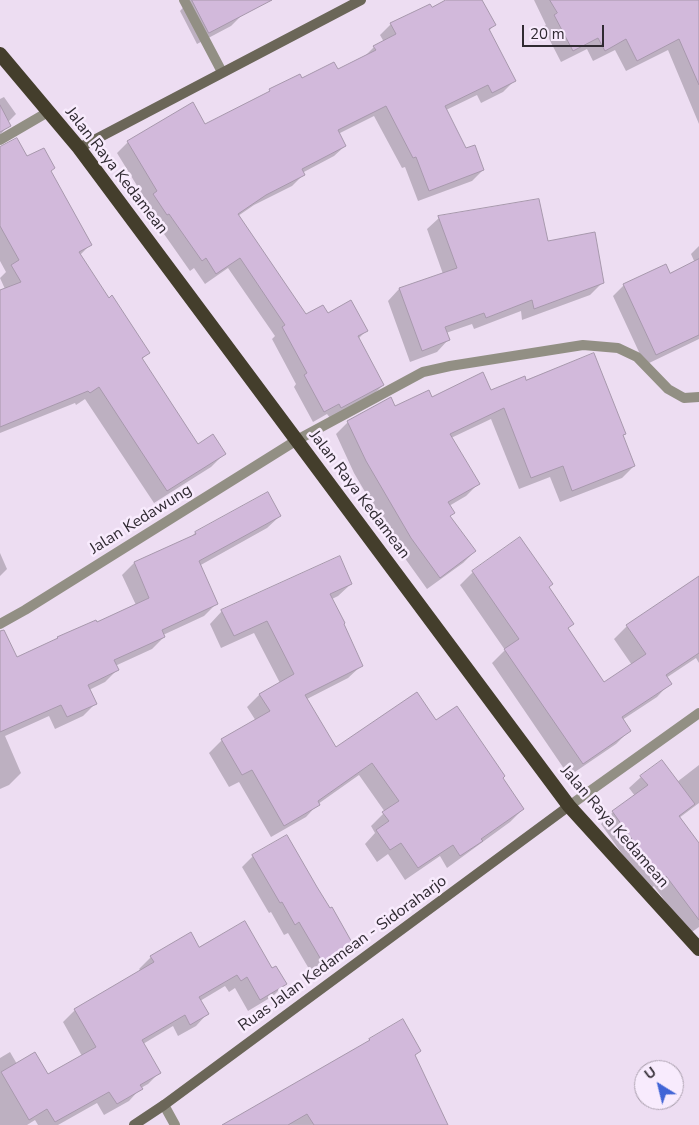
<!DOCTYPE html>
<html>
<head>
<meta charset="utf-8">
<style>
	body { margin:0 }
	#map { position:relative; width:699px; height:1125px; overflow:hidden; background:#edddf2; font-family:"Nunito Sans",sans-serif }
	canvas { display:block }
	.north { position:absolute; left:634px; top:1060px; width:50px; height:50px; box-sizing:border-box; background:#f8ebfd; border:1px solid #a89eac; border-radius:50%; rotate:324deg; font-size:14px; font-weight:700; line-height:20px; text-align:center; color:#302a32 }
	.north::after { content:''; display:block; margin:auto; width:18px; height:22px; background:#4064d6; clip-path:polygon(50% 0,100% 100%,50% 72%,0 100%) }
	.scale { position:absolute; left:522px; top:25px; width:82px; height:22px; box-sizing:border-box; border:2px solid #302a32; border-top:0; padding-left:6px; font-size:15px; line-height:18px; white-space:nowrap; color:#302a32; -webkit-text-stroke:4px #f8ebfd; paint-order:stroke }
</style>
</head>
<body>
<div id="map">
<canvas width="699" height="1125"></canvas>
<div class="north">U</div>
<div class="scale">20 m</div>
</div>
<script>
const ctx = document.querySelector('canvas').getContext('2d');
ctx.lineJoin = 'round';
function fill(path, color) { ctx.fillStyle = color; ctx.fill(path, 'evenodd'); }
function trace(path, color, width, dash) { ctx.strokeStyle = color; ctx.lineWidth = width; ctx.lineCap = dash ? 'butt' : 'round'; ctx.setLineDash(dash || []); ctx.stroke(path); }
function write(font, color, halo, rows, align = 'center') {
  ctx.font = font + ' "Nunito Sans",sans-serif'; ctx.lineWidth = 5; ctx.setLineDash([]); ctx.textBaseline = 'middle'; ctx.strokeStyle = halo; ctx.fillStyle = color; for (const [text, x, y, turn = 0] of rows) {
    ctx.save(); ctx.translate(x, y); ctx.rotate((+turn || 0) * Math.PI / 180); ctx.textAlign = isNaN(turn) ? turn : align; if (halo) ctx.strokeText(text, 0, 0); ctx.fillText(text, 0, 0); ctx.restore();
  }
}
const shadow = new Path2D(`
	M190,0H269L242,15L231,26L197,44L180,11Z
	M454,0H481L494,25L489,31L514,81L503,92L481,103L477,95L446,110L466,149L483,170L472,181L418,201L405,167L402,168L374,116L338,134L345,146L334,156L302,173L303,175L292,186L254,205L238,216L306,315H327L366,331L358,339L383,385L372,396L330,418L327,414L313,422L294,387L296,384L272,339L275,336L228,268L205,284L194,268L190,271L157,224L156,225L143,206L147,202L117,153L128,142L205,125L266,95L270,90L338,71L363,58L374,47L384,42L380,35L391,24Z
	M534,0H699V124L668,50L626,71L615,50L593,61L587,49L561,62L543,27L546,25Z
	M4,97L16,114L8,122L9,125L0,135V99Z
	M0,148L26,158L50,172L91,244L80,255L109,299L148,353L142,359L198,445L224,454L211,467L154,503L85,399L76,405L75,403L0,433V291L5,289L0,278L6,272L0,261Z
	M439,218L547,242L602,283L590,295L522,320L521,311L474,329L472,324L446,333L448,340L437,352L410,362L388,301L399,289L443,274L427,229Z
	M699,246V339L645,365L613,296L624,285L670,274L695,263L691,254Z
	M526,382L625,433L622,436L634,466L622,478L560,502L550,477L519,489L491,419L451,438L478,484L466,496L449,506V517L475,551L463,563L427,589L399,550L354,473L336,434L348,422L395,407L432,398L490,391Z
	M267,493L280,516L267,528L199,566L216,604L204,616L163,635L164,637L152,649L115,666L117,670L105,682L89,690L96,703L83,716L55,729L49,716L5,736L21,773L9,785L0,789V660L16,659L54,641L58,638L95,621L96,623L136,605L122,575L134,563L191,537L195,533Z
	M0,553L7,569L0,576Z
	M473,572L548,588L573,624L567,629L604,684L632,665L614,639L627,626L699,578V663L696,658L666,678L670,683L657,697L622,720L629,731L616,744L569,776L492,663L505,650L460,585Z
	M351,584L338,596L332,599L361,666L348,678L307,699L336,749L436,722L501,778L523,809L510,822L447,868L440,856L405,880L388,854L377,862L365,844L375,833L371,826L385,812L359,775L318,804L306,817L271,837L239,782L229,787L209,753L222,740L256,721L247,707L260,694L280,683L254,633L221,648L210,624L222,611Z
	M699,765V803L679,818L699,847V927L689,934L654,886L648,891L601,824L613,812L635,796L629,788L641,777L677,782Z
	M253,856L316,888L352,945L341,956L312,974L288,933L284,935L271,912L269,913L242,867Z
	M199,949L272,970L285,984L273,996L248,1011L235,988L229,992L225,986L200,1001L207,1014L196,1026L178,1036L173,1026L143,1044L160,1072L148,1084L141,1088L129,1101L104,1115L97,1103L58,1125H38L35,1120L27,1125H0V1058L10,1052L17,1064L47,1076L82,1056L63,1022L75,1010L141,971L139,969L151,957Z
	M420,1051L414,1056L447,1125H224Z`);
const building = new Path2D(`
	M192,0H272L209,33Z
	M446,0H482L496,25L489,29L516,81L492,93L488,85L445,106L466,148L475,145L484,170L429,191L416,157L413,158L386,106L338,130L346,146L302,169L305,175L266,195L238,214L306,314L323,305L328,313L351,300L368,331L358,336L384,385L341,408L339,404L324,412L304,375L307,373L282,327L285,325L240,258L216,274L206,258L202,261L169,214L167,215L153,194L157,191L127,141L193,102L205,124L270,91L269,89L300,74L302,78L334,62L338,69L376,50L373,46L396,34L390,23L430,4L432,7Z
	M550,0H699V85L679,39L637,61L626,39L605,51L598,38L573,51L554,15L557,13Z
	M0,105L11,126L0,132Z
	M17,138L27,156L44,148L55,168L51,171L92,245L79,252L109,298L112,295L150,353L142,358L198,444L213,434L226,454L167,491L99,387L90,393L88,391L0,427V290L21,282L11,265L19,260L0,226V147Z
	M539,199L548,241L595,232L604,283L534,309L532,300L486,318L484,313L445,327L450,340L422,351L399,288L457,268L438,216Z
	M699,259V335L656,355L623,284L666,264L670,273Z
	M594,353L626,434L623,435L635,466L572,491L563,466L531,478L504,408L450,434L480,484L448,502L455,513L450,516L476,551L440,578L411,538L366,461L347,421L391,397L395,406L429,390L432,397L483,372L491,390L525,376L526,380Z
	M268,492L281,516L199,561L218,604L162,630L165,637L114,660L119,670L88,685L97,704L67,717L61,705L0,732V631L4,630L17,657L58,638L57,637L96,620L97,622L149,598L134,562L196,534L195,532Z
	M520,537L553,584L549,587L574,624L568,628L604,682L646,654L626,625L699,576V653L666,675L672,684L622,717L631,731L583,764L504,649L519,639L472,571Z
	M340,556L352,584L330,594L345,623L344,624L363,666L305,695L336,747L417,692L436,720L457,706L505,776L503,778L524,809L481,839L483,841L460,856L453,845L418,868L401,843L390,850L376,830L389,821L382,812L399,801L372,763L318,801L320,805L284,826L252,770L242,775L221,739L270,711L259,694L294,674L267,621L234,636L221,610Z
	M662,760L695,804L679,816L699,843V920L666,876L661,880L612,811L648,785L640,776Z
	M287,835L317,887L330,908L332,907L354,946L323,963L299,922L295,925L282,902L280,903L252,855Z
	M245,921L272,968L276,966L287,984L260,1000L247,977L241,981L237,975L199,997L209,1014L190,1025L185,1015L142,1040L161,1073L140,1085L143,1089L117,1104L109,1092L55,1122L47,1109L29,1120L1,1072L35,1052L48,1074L96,1047L74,1009L154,962L150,956L191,932L199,947Z
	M403,1019L421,1051L415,1055L448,1125H314L307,1114L288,1125H222L370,1040L369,1039Z`);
const service = new Path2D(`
	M164,1105L175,1125`);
const minor = new Path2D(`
	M184,0L222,72
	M0,140L48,112
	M0,624L25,610L297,440L423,372L450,366L583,345L618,348L637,357L668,389L684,398L699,397
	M569,806L699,713`);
const secondary = new Path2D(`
	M79,148L361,0
	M134,1125L164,1105L569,806`);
const trunk = new Path2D(`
	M0,54L79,148L569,806L699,949`);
const streetNames = [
	["Jalan Raya Kedamean",116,171,52],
	["Jalan Raya Kedamean",359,495,53],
	["Jalan Kedawung",141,520,-32],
	["Jalan Raya Kedamean",614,827,49],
	["Ruas Jalan Kedamean - Sidoraharjo",343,954,-36]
];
fill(shadow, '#0003');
fill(building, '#d2b9db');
trace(building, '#a798ac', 1);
trace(service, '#928f84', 10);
trace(minor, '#928f84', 10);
trace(secondary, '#6b6658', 10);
trace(trunk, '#443e2c', 14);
write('16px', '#302a32', '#f8ebfd', streetNames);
</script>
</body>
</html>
